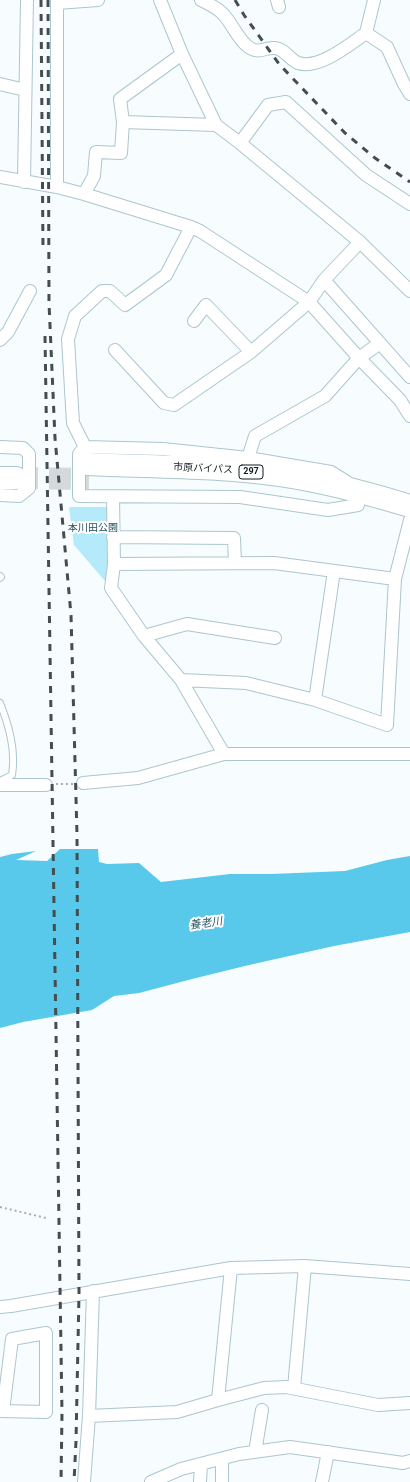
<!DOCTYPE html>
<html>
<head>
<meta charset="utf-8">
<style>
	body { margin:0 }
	canvas { display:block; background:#f7fcfe }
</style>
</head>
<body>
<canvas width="410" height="1482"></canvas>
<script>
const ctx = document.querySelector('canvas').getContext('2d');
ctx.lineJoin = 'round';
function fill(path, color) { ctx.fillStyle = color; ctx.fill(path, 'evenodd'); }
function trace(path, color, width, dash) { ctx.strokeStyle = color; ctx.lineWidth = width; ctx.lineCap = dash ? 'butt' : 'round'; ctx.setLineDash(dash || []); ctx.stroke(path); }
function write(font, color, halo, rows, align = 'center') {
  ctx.font = font + ' Roboto,"Noto Sans JP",sans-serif'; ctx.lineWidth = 4; ctx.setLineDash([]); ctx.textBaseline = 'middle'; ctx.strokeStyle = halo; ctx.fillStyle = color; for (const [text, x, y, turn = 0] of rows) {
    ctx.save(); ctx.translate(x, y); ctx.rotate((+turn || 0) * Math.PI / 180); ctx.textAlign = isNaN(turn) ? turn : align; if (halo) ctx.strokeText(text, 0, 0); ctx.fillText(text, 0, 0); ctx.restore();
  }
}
const green = new Path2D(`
	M69,507H114L111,588L74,545Z`);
const water = new Path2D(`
	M60,849H98L99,862L107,864L139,863L161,882L230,874H271L345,871L387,860L410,856V932L334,946L249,965L192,979L139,993L114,996L92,1010L23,1022L0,1028V857L12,854L36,851L16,860L47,861Z`);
const highwayTunnel = new Path2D(`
	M16,478L89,479`);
const path = new Path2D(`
	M56,784H74
	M0,1207L46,1218`);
const lane = new Path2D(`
	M0,576L1,577L0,578
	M0,703C9,726 16,750 12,775L0,781`);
const street = new Path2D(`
	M57,0V187
	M160,0L182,54L216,125
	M201,0C209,4 218,8 224,15C232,24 237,37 246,45C259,56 263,47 275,48C285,49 289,59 298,63C319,70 350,44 366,33L374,0
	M277,0L279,7
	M57,3L98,0
	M366,33L387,47L404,84L410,94
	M182,54L120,99L123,122L216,125L240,143L360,242L410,291
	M0,84L25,90
	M240,143L268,105L286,102L366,175L410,204
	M0,177L57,187L84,194L191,227L200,231L309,302L359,358L400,400L410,416
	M24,182L27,0
	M84,194L94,176L96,152L121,153L123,122
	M360,242L324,280L410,377
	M194,321L206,305L251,352
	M0,340L8,332L30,291
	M115,350L164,403L174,405L251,352L309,302L324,280
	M0,447L23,448L29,454V488L19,496L0,495
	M85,447L73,423L68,339L75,316L102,291H110L125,305L166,275L191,227
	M248,458L255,436L325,396L359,358L380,343
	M347,482L331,472L248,458L163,449L85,447L79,454V496L240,497L328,510L358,505
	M113,497L114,564L111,588L144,636L181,680L224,754
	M113,537L234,538L235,563
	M114,564L274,563L395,579
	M144,636L187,624L275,638
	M181,680L246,683L315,700L387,725L395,579L410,520
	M315,700L334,571
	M83,783L138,778L224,754H410
	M0,785H46
	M0,1307L11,1306L231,1268L305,1266L410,1274
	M294,1388L305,1266
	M218,1400L231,1268
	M0,1411L46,1412V1333L12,1339L3,1411
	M89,1416L177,1412L218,1400L264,1388L286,1387L378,1405L410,1403
	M255,1452L262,1410
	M222,1459V1482
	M84,1482L89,1416L93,1291
	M151,1482L181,1469L239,1454L290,1447L403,1463L410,1461
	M200,1482L201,1464
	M322,1482L328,1452`);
const highway = new Path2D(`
	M88,464C152,467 216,466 280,475C324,481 367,493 410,506
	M0,478H16`);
const rail = new Path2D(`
	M41,0L43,248
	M48,0L49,303L55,438L71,615L77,835L79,1294L76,1441L74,1482
	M235,0L244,15L279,64L345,133L375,158L410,182
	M45,336L62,1413L61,1482`);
const shields = [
	[251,472,24]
];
const shieldNames = [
	["297",251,472]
];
const streetNames = [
	["市原バイパス",203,469,3]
];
const parkNames = [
	["本川田公園",93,528]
];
const waterNames = [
	["養老川",206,924,-8]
];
fill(green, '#b5eafb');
fill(water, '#58c9ea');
trace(highwayTunnel, '#d4dadc', 22, [22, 11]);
trace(lane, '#acc6cf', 8);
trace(street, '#acc6cf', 14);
trace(highway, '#acc6cf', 24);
trace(path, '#a8aeb1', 2, [2, 3]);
trace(lane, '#fff', 6);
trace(street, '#fff', 12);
trace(highway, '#fff', 22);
trace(rail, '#444d50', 3, [7, 7]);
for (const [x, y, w] of shields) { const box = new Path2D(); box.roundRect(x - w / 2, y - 7, w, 14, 3); ctx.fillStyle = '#fff'; ctx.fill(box); trace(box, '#111b1e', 1); }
write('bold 9px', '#111b1e', null, shieldNames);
write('10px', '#111b1e', '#fff', streetNames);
write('10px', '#20505f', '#fff', parkNames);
write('italic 11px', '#245462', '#fff', waterNames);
</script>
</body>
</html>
